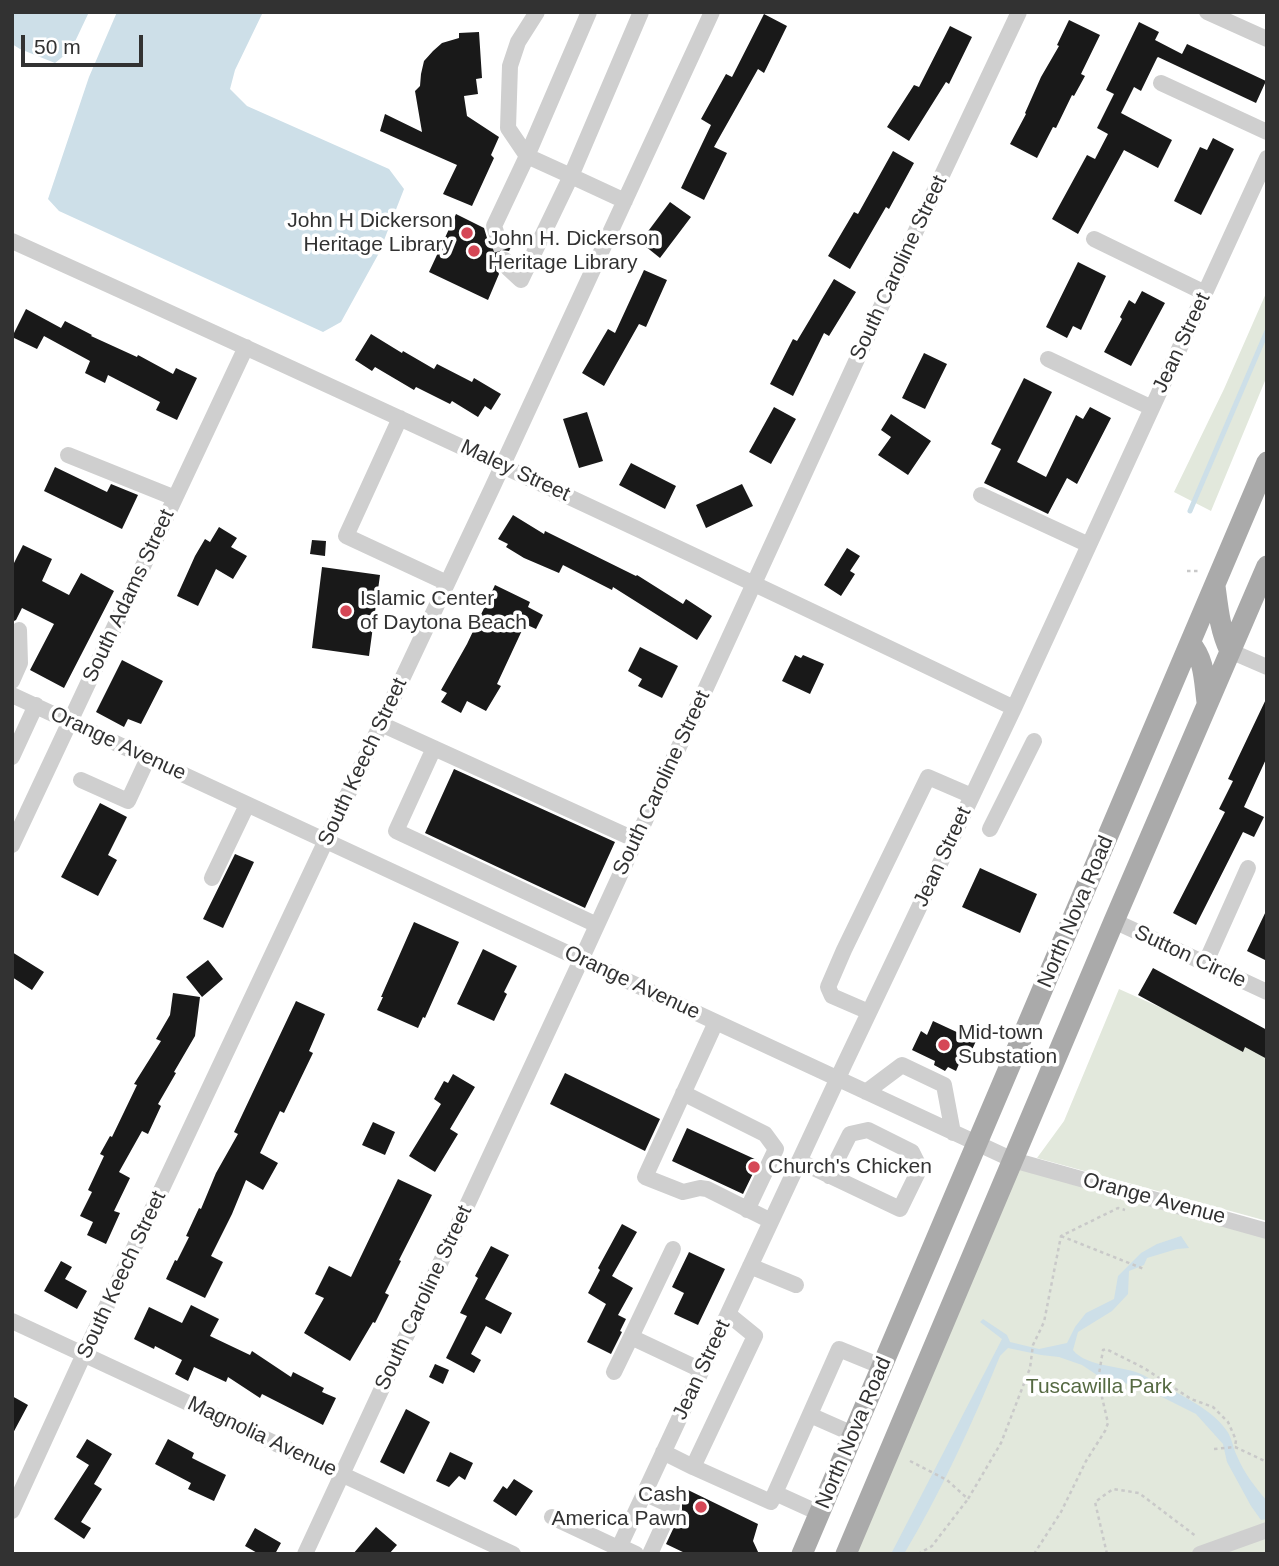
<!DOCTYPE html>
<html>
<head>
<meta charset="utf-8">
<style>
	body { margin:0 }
	#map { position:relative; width:1279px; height:1566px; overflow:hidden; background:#fff; font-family:Helvetica,sans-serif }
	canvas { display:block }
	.frame { position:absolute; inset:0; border:14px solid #323232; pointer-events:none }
	.scale { position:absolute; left:21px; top:35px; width:122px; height:32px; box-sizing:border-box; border:4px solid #323232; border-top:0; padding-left:9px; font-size:21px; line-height:24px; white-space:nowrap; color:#323232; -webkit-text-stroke:5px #fff; paint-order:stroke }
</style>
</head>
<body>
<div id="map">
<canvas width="1279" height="1566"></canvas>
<div class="frame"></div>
<div class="scale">50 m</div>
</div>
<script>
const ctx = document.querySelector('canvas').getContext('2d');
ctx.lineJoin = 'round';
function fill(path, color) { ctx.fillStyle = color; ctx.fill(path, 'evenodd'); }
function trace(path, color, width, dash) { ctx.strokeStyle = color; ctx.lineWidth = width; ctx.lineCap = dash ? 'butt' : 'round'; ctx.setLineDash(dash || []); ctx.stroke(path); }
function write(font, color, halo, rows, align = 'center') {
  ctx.font = font + ' Helvetica,sans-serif'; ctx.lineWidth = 7; ctx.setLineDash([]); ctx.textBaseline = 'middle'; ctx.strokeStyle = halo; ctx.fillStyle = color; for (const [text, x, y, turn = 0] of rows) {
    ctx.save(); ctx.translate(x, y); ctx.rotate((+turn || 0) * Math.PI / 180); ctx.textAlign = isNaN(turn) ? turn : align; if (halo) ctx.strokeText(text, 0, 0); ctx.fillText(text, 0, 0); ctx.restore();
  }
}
const green = new Path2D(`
	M1267,291V376L1211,511L1174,492L1224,389Z
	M1119,989L1267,1055V1221L1037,1158L1064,1121Z
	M1013,1160L1267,1231V1554H846Z`);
const water = new Path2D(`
	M12,12H89L71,50L55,63L20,49L12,44Z
	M117,12H263L235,70L230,89L247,106L389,169L404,189L379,253L341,322L323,332L59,211L48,199L89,77Z
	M1181,1236L1189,1248L1177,1249L1147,1258L1144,1265L1129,1271L1128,1294L1112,1311L1078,1332L1073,1350C1087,1368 1124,1365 1143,1375C1170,1390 1210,1406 1227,1431C1232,1438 1233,1448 1237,1456C1244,1473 1255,1487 1267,1501V1519L1261,1520L1251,1506L1227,1462L1223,1444L1196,1414L1144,1388L1100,1377L1082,1365L1059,1357L1041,1355L1008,1348L1000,1356C972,1424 942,1490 904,1554H891L1002,1339L980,1322L983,1319L1007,1335L1010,1342L1039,1349L1067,1343L1075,1327L1086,1313L1114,1299L1118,1276L1141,1253L1157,1244Z`);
const stream = new Path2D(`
	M1190,511L1267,331`);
const building = new Path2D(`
	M764,14L787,26L764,73L758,69L714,147L727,153L704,200L681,188L711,125L701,119L726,74L732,77Z
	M1069,20L1100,35L1081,74L1085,76L1074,96L1072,95L1056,128L1053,127L1037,158L1010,144L1026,114L1025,113L1041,77L1059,46L1057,45Z
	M1139,22L1159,32L1155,40L1182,54L1187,44L1266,81L1256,103L1158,57L1157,58L1141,91L1134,87L1121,113L1172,140L1158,168L1124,150L1078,234L1052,219L1087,155L1095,159L1108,134L1097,128L1114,94L1106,90Z
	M950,26L972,37L949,84L946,82L909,141L887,127L914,85L919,87Z
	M479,32L482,78L476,79L478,94L464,96L467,116L499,137L491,155L494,158L472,206L443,194L457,165L380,131L385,114L422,132L415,91L420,86L421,74L424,61L433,51L442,43L459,38V33Z
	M1213,138L1234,149L1201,215L1174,201L1200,147L1207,150Z
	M893,151L914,163L889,209L886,207L850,269L828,256L854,212L858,214Z
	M670,202L691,217L660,258L640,242Z
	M456,214L484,228L487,238L491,243L500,245L506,239L513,243L509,251L501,250L495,258V264L499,274L488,300L429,272Z
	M1078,262L1106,276L1081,330L1073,326L1067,338L1046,327Z
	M644,270L667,280L646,327L639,324L604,386L582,373L608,329L615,333Z
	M834,279L856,292L829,336L824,333L793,396L770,384L793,339L797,341Z
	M1142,291L1165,303L1131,366L1104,352L1122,319L1120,317L1129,300L1135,304Z
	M26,309L61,328L65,321L92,335L91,336L137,357L138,355L173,374L176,368L197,378L177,420L156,410L160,402L108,375L105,383L85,373L90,361L44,336L37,349L12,337Z
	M371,334L402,353L403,351L434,369L437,364L472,382L474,378L501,394L491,410L485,406L478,417L452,401L450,404L416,387L414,390L375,367L372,371L355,360Z
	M924,353L947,364L925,409L902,398Z
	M1024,378L1052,392L1017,462L1046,477L1076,415L1083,419L1090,407L1111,418L1077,484L1067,478L1048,514L984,483L1001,449L991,444Z
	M774,407L796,419L771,464L749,452Z
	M587,412L603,461L579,468L563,419Z
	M891,414L931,441L908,475L878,455L891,437L881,430Z
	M631,463L676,486L665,509L619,485Z
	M55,467L107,492L111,484L138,495L122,529L44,491Z
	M742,484L753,506L706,528L696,505Z
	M513,515L544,534L545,531L636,576L637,575L683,604L686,599L712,616L697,640L613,587L612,590L563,565L559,573L524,558L506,547L508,544L498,539Z
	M219,527L237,538L231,547L247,556L233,579L216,569L198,606L177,596L195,556L205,539L210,542Z
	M312,540L326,541L325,556L310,554Z
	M23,545L52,559L42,581L69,595L81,573L114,591L64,688L30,670L54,624L22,608L16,620L12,622V567Z
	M847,548L860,556L850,571L855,574L841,596L824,585Z
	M322,567L380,575L369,656L312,648Z
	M495,585L530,602L528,607L543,615L536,629L525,624L497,684L501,686L486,711L467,701L461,713L441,702L447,693L441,690L467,644Z
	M640,647L678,666L662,698L638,686L642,679L628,671Z
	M795,655L801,658L803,655L824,664L810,694L782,681Z
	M122,660L163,681L141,724L128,719L124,727L96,712Z
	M1267,697V757L1244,807L1264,817L1254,837L1243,832L1196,925L1173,913L1225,812L1219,809L1233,781L1228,779Z
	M454,769L615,842L585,908L425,833Z
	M100,803L127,817L108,855L117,860L98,896L61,877Z
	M235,854L254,862L223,928L203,919Z
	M980,868L1037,894L1020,933L962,907Z
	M1267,909V961L1247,951Z
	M414,922L459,942L425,1018L423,1017L418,1028L377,1010L383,997H381Z
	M483,949L517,966L504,992L507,994L494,1021L457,1004Z
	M12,952L44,972L32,990L12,977Z
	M208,960L223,979L202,997L186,977Z
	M1153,968L1267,1030V1059L1245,1047L1243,1052L1138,995Z
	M173,993L200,997L195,1036L174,1072L176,1073L158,1104L161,1106L148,1134L142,1131L119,1172L130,1178L114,1211L120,1213L106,1244L87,1235L93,1222L80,1216L92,1192L88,1190L104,1156L100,1154L110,1136L112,1137L137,1085L134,1084L161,1041L156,1039L170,1015Z
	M296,1001L325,1014L309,1051L313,1053L284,1113L280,1111L260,1153L278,1163L263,1190L246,1180L232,1214L211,1256L223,1262L205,1298L166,1279L175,1260L177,1261L189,1237L186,1236L199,1208L201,1209L216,1173L238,1134L234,1132Z
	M933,1021L976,1041L970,1054L965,1050L956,1071L948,1067L945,1071L934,1065L935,1061L912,1050L921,1031L927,1035Z
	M565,1073L660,1119L645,1151L550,1104Z
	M453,1074L475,1087L450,1129L458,1134L435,1172L409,1156L441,1104L434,1099L444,1081L448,1083Z
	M373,1122L395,1132L385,1155L362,1145Z
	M687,1128L759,1161L743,1194L672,1161Z
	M398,1179L432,1195L399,1260L401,1261L385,1293L389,1295L375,1323L373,1322L350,1361L304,1333L324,1298L315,1294L329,1266L351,1277Z
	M622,1224L637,1232L612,1276L633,1288L618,1315L626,1319L620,1331L622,1332L611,1354L587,1342L606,1304L588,1293L600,1270L598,1268Z
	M491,1246L509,1255L485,1299L512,1313L501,1334L486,1326L471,1354L481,1360L474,1373L446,1358L467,1316L460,1313L478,1278L475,1276Z
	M689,1252L725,1269L698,1325L674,1314L684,1293L672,1287Z
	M61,1261L72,1267L65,1279L87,1291L77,1309L44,1291Z
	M191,1305L219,1319L210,1336L250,1355L252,1351L291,1377L293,1372L324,1388L322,1392L336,1398L323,1425L262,1394L260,1398L228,1377L226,1382L194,1367L188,1381L175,1374L182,1360L155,1346L154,1349L134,1339L149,1307L182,1323Z
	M435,1364L449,1370L443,1384L429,1377Z
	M12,1396L28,1405L12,1435Z
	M406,1409L430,1422L404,1474L380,1462Z
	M87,1439L112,1454L94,1484L102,1489L81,1522L91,1528L84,1539L54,1519L89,1465L76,1457Z
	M168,1439L194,1453L192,1458L226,1475L214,1501L188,1489L191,1483L155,1464Z
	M450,1452L473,1463L465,1480L459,1476L449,1487L436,1481Z
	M514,1479L533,1491L516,1516L493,1501L503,1486L507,1489Z
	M688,1490L758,1524L753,1541L759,1554H687L666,1544L682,1510V1503Z
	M376,1527L397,1545L389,1554H353Z
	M255,1528L281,1543L275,1554H259L245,1546Z`);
const minorTunnel = new Path2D(`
	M497,235L505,260`);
const path = new Path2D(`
	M1187,571H1201
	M1061,1236L1144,1269
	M1214,1449L1235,1447L1267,1462
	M910,1461L947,1480L968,1499L1001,1443L1030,1368L1033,1345L1044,1322L1061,1236L1118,1208L1125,1210
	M918,1554L932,1546L968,1499
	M1034,1554L1061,1512L1086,1461L1105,1431L1108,1423L1098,1380L1103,1350L1106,1349L1144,1368L1191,1399L1213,1407L1228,1422L1236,1440L1235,1447
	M1107,1554L1095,1502L1113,1489L1139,1493L1197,1537`);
const minor = new Path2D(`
	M1207,12L1267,39
	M1161,83L1267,132
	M625,201L571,176L641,12
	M497,235L494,226L527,156L508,128L510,66L518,42L537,12
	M1094,239L1205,293
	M12,241C348,393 682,548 1014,708
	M505,260L508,268L521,280L571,176L527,156L589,12
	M1048,359L1152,408
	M400,418L346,536L447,583
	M68,455L175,498
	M981,495L1089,545
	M1230,651L1267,667
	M12,681L20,663L19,630
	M12,695L1013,1160L1267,1231
	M381,724L636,840
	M434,748L396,831L597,925
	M12,757L36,705
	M81,780L128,801L148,758
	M990,829L1034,741
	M12,845L246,347
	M212,878L247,805
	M1114,921L1267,992
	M1205,964L1248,868
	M869,1012L832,996L828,987L844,950L928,777L972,796
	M716,1022L645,1177L683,1192L700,1188L707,1189L771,1221
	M866,1092L902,1065L944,1085L953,1133
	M683,1093L765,1134L776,1149L747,1210
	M799,1161L900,1209L920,1168L912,1152L868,1130L850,1134L829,1176
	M673,1249L631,1337L701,1370
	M750,1266L796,1285
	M12,1321L513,1554
	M614,1372L631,1337
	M810,1415L853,1434
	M663,1452L693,1467L755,1336L728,1314
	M693,1467L771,1502L839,1349L883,1367
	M644,1493L672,1506L650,1554
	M775,1493L819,1513
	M12,1511L84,1354L493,486L712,12
	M552,1517L618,1548
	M619,1546L636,1554
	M305,1554L581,960L926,209L1019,12
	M616,1554L844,1065L1014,708L1267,158
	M1200,1554L1267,1530`);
const major = new Path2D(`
	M1215,586C1218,609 1220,630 1230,651
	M1190,643C1205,660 1204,680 1207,702
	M802,1554L1267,462
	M846,1554L1114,921L1267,566`);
const markers = [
	[467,233,7,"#d54756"],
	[474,251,7,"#d54756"],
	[346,611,7,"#d54756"],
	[944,1045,7,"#d54756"],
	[754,1167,7,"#d54756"],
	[701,1507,7,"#d54756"]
];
const poiNames = [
	["John H Dickerson",453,221,"right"],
	["Heritage Library",453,245,"right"],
	["John H. Dickerson",488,239],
	["Heritage Library",488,263],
	["Islamic Center",360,599],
	["of Daytona Beach",360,623],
	["Mid-town",958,1033],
	["Substation",958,1057],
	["Church's Chicken",768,1167],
	["Cash",687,1495,"right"],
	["America Pawn",687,1519,"right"]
];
const streetNames = [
	["South Caroline Street",899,268,-65],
	["Jean Street",1182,343,-65],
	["Maley Street",515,471,25],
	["South Adams Street",129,596,-65],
	["Orange Avenue",118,744,25],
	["South Keech Street",363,762,-65],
	["South Caroline Street",662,783,-65],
	["Jean Street",943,857,-65],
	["North Nova Road",1076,912,-67],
	["Sutton Circle",1190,957,25],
	["Orange Avenue",632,983,25],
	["Orange Avenue",1154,1199,15],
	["South Keech Street",122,1275,-65],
	["South Caroline Street",424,1298,-65],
	["Jean Street",702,1370,-65],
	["North Nova Road",854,1433,-67],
	["Magnolia Avenue",262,1437,25]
];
const parkNames = [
	["Tuscawilla Park",1099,1387]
];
fill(green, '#e2e8dc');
fill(water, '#cddfe8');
trace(stream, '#cddfe8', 5);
fill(building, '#191919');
trace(minorTunnel, '#d6d6d6', 16, [16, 8]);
trace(path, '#c9c9c9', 2.5, [3.5, 3.5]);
trace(minor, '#cfcfcf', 16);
trace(major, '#aaa', 21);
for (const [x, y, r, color] of markers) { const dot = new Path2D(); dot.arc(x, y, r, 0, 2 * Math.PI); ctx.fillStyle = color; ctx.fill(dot); trace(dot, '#fff', 2.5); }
write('21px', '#323232', '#fff', poiNames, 'left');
write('21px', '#323232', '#fff', streetNames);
write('21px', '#566a43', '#fff', parkNames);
</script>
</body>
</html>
